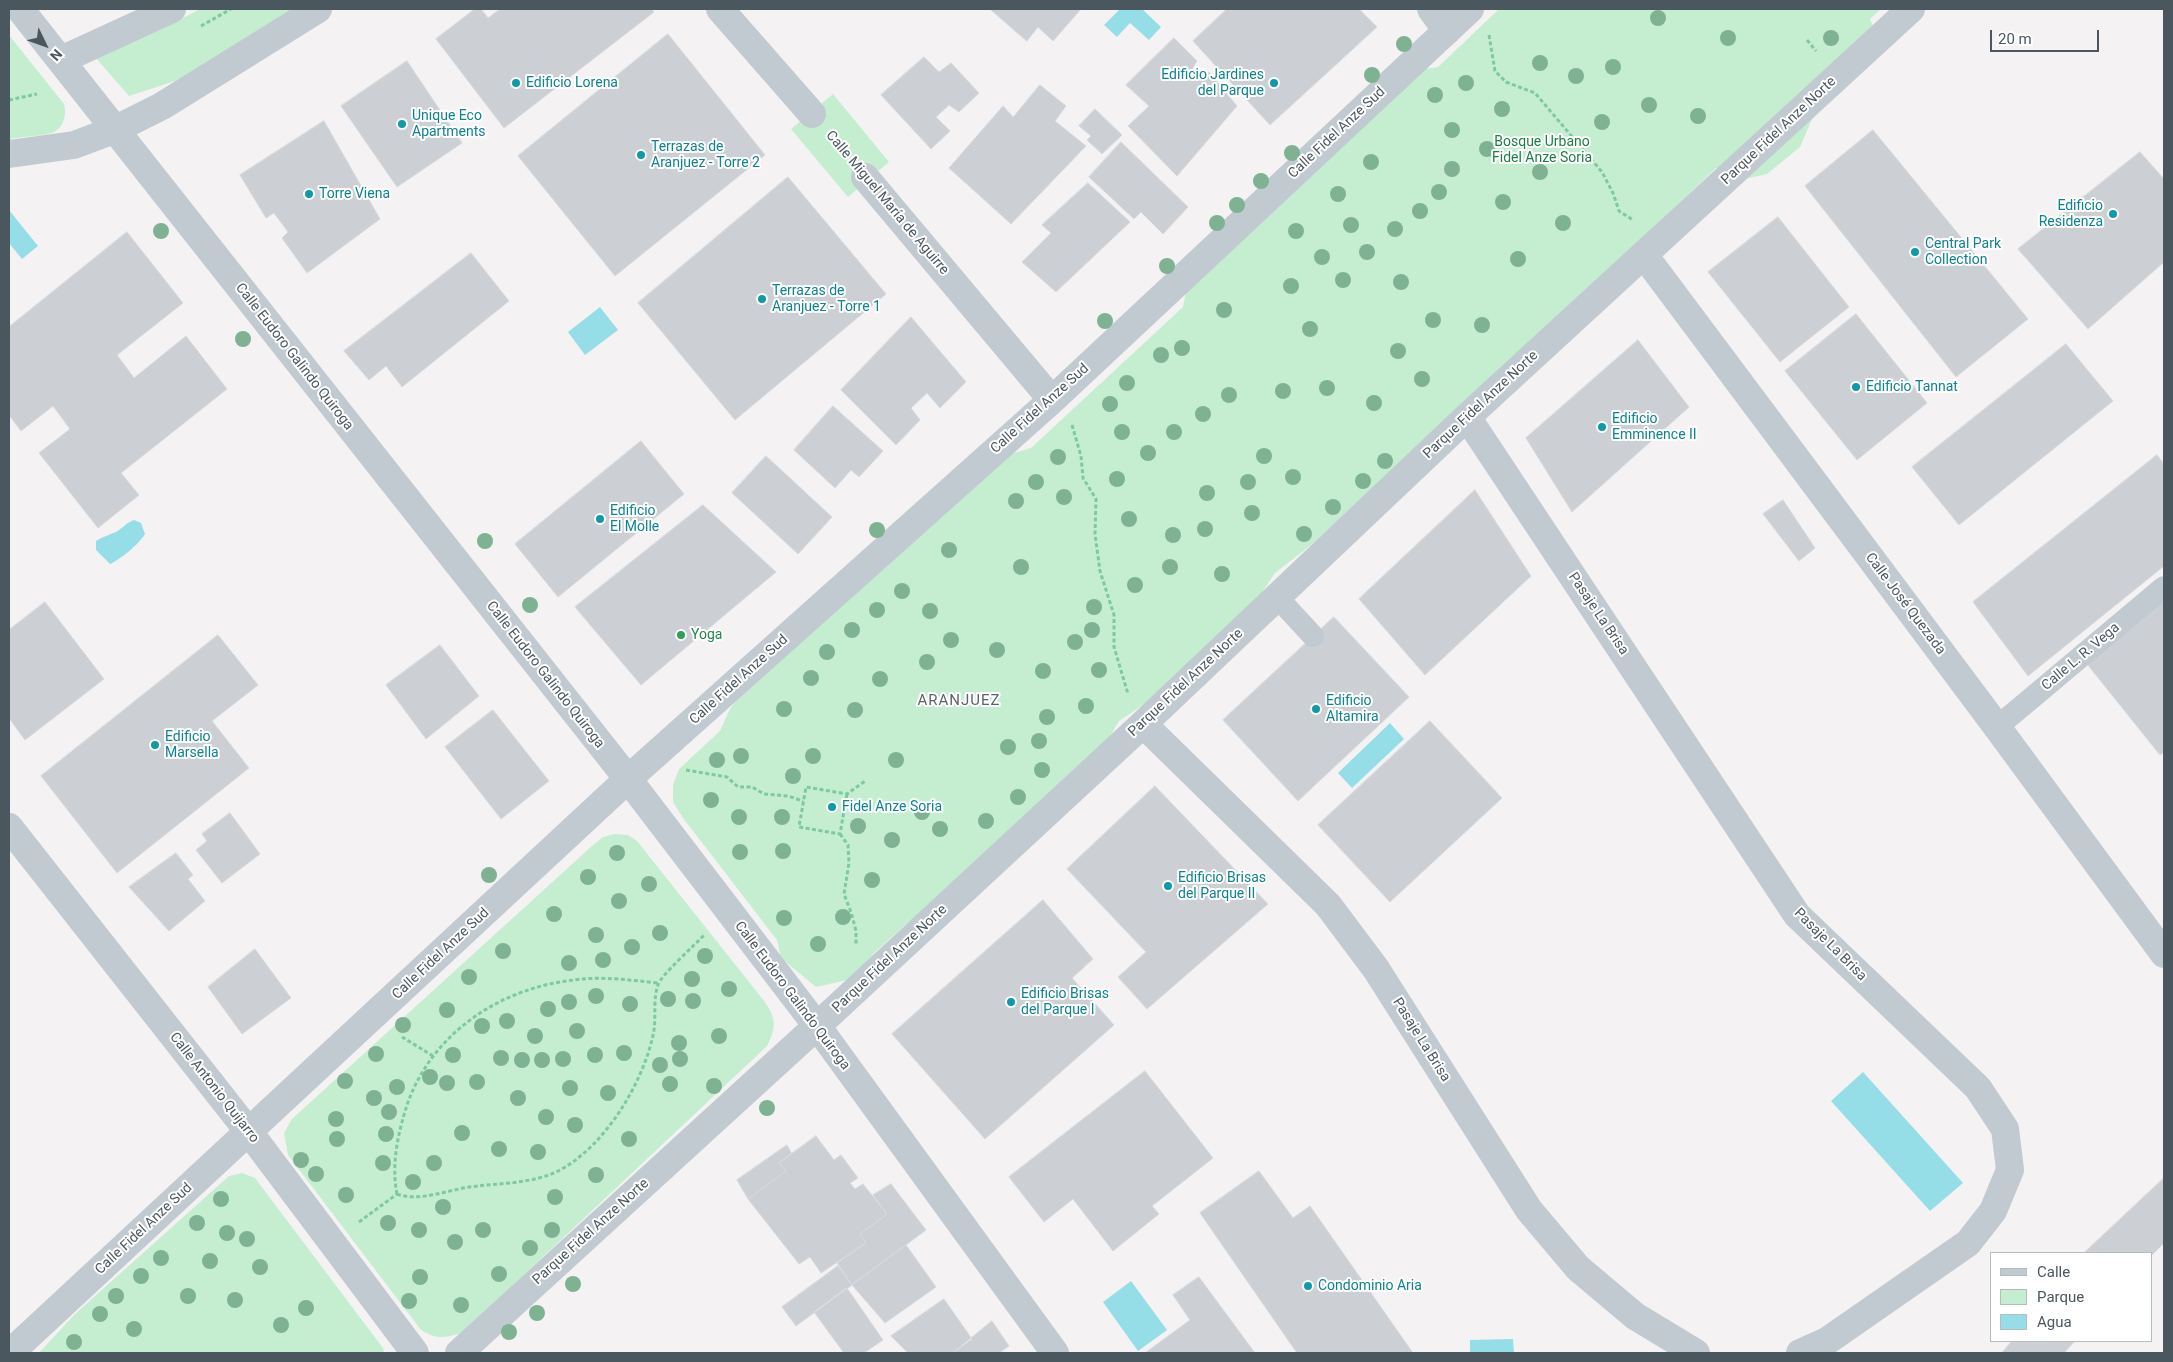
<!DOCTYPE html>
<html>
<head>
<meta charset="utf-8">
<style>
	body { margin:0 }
	#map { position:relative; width:2173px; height:1362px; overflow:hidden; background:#f4f2f2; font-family:Roboto,sans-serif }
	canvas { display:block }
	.frame { position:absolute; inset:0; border:10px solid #4b575f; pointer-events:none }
	.legend { position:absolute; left:1990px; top:1252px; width:162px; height:90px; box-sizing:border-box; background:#fff; border:1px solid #b7bcbf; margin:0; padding:6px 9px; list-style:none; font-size:15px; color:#4b575f }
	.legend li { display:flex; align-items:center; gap:10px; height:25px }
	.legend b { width:25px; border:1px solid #b7bcbf }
	.north { position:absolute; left:20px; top:20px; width:50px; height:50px; -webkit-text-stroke:4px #fff; paint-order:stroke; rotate:132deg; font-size:14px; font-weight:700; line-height:20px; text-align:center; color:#4b575f }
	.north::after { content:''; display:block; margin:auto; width:18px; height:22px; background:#4b575f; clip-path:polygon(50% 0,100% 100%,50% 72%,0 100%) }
	.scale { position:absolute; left:1990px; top:30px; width:109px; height:22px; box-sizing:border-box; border:2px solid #4b575f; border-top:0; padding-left:6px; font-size:15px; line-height:18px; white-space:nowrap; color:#4b575f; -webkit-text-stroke:4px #fff; paint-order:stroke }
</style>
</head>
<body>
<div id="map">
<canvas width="2173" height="1362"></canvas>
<div class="frame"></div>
<ul class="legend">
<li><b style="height:6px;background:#c1cad0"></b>Calle</li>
<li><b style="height:14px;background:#c5eed1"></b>Parque</li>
<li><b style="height:14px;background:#95dee8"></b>Agua</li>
</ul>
<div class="north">N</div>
<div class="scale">20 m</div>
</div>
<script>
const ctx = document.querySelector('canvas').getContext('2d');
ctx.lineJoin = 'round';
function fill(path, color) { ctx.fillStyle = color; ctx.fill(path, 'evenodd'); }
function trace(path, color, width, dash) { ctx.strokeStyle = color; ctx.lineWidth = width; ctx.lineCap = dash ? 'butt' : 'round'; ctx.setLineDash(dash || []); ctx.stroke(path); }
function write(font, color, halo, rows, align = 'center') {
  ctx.font = font + ' Roboto,sans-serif'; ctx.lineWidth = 4; ctx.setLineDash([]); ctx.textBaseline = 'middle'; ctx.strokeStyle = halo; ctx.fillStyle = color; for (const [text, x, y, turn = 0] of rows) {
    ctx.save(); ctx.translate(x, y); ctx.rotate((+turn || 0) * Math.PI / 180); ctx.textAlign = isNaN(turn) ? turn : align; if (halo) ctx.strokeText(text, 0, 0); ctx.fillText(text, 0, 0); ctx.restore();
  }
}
const green = new Path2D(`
	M200,9H299L178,80L129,96L95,57L164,28Z
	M1499,9H1881L1870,19L1875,31L1818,105L1800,147L1767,174L1740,180L1722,168H1716L1418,450L1311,545L1275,573L1261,594L1149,701L1119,721L1077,792L931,909L906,924L874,953L865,964L847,980L816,987L781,958L777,940L683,818L673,802V785L679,769L720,731L730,709L743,691L1007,455L1031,448L1183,307L1188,280L1391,74L1438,67Z
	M9,35L64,104C67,114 64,127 54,132C46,136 19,137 9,139Z
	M833,94L889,162L848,197L791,129Z
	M615,834L628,835L637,841L757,992C773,1012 780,1022 767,1046L462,1333C443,1338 438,1340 421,1330L288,1155L284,1133L292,1119L592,846L603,837Z
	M242,1173L255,1178L383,1348L384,1353H39L75,1314L229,1176Z`);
const water = new Path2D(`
	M1120,9H1142L1161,27L1149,40L1130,23L1117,37L1104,25Z
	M9,210L38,246L22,259L9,243Z
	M600,307L618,330L585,355L568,332Z
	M134,520L141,523L145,534C139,544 121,559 110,564L96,550V541C102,537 109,535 116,532C123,528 126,523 134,520Z
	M1390,723L1404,739L1352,788L1338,773Z
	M1863,1072L1963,1183L1930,1211L1831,1101Z
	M1131,1281L1167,1330L1138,1351L1103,1302Z
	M1513,1339L1514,1353H1470V1340Z`);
const building = new Path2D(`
	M475,9H481L488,18L500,9H651L654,12L504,128L436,39Z
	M990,9H1081L1053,41L1038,27L1027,41Z
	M1227,9H1359L1377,27L1270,125L1193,41Z
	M668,34L765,155L615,276L518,156Z
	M1174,38L1197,61L1192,69L1201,79L1209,72L1237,106L1177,176L1128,126L1149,106L1126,85Z
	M924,57L939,72L951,63L979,93L959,112L949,105L936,117L950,131L931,149L881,95Z
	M407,61L462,143L397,187L341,106Z
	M1040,85L1066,106L1055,121L1086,146L1011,224L949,168L1003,106L1013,117Z
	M1095,109L1122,135L1102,154L1087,140L1091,136L1079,126Z
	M324,121L380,219L307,273L282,238L288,232L274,213L266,218L240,175Z
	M1873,130L2028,319L1956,377L1805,186Z
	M1121,142L1188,207L1163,234L1141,212L1134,219L1089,177Z
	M2140,152L2164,179V262L2088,329L2018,249Z
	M788,177L886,294L735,420L638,303Z
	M1088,183L1130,222L1056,292L1022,262L1051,233L1042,225Z
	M1778,217L1849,307L1780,362L1708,272Z
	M127,232L183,303L117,355L134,378L186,336L227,389L121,473L139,495L98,528L39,453L70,429L53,406L21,431L9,415V327Z
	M471,253L509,301L402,387L386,366L369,380L344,351Z
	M1856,314L1927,403L1857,460L1785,371Z
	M911,317L966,382L940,408L927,393L911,408L920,420L896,445L841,390Z
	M1638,340L1689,407L1572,512L1526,438Z
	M2066,344L2113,401L1959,525L1912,467Z
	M833,406L883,451L859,477L851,470L835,488L794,450Z
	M641,441L684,494L558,597L515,544Z
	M2157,455L2164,464V566L2028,676L1973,602Z
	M766,456L832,517L798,554L732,493Z
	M1475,490L1531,576L1425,675L1359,599Z
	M1783,500L1815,548L1799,561L1763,514Z
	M703,505L776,572L641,685L575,607Z
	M2164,601V752L2160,755L2087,664Z
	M45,602L104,679L25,740L9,718V630Z
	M1334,617L1409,697L1298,801L1223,720Z
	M218,635L258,685L212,721L249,768L117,873L41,776Z
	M440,645L479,696L426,739L386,685Z
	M493,710L549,781L501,819L445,747Z
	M1430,721L1502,798L1390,902L1318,825Z
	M1155,786L1268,904L1147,1009L1118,977L1146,952L1067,869Z
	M230,813L260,854L222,883L196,850L207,841L202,834Z
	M176,853L193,875L188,879L205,901L169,931L129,887Z
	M1043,900L1093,959L1072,978L1114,1025L985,1139L892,1034Z
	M255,949L291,998L242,1034L208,987Z
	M1145,1071L1213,1158L1152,1206L1159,1214L1113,1251L1073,1199L1044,1222L1009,1177Z
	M816,1136L834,1160L841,1155L858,1178L850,1183L855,1189L863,1184L887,1214L860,1234L866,1243L821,1273L810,1257L799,1264L748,1199L786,1171L779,1163Z
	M787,1145L792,1154L779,1163L786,1171L748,1199L737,1180Z
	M1259,1171L1293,1218L1310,1206L1413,1353H1297L1200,1213Z
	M2164,1178V1243L2152,1255L2084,1253Z
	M891,1184L926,1230L852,1285L837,1263L866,1243L860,1234L887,1214L873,1195Z
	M906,1245L936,1287L885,1323L852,1285Z
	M838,1266L852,1285L796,1326L782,1307Z
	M1199,1277L1255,1353H1145L1190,1320L1173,1295Z
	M847,1288L883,1340L864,1353H844L814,1312Z
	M944,1299L972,1339L953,1353H908L891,1336Z
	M992,1321L1009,1346L999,1353H953Z
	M2012,1341H2075L2064,1353H2002Z`);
const path = new Path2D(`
	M201,26L231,9
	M1489,35L1495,71L1506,82L1535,93L1602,172L1613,193L1619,211L1633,220
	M1807,40L1816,51
	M9,100L37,94
	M833,139L845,153
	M1072,425L1081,456L1083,478L1096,499L1095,534L1100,571L1114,615V647L1128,694
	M686,770L727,777L738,787H752L764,794L788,796L803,801
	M847,794L840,834L799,827L806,787L847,794L865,781
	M840,834L848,845L849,863L844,894L851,912L856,931V945
	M402,1037L433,1056
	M397,1194C421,1203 451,1188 478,1186C504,1183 532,1183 556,1172C604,1149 645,1081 654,1030C656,1015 653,999 658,985C660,976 696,944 704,935
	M397,1194C391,1165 398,1133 407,1105C432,1033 500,988 574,980C601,976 630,980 658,983
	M359,1222L397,1194`);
const lane = new Path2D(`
	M1277,597L1313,636
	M1997,727L2164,587`);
const street = new Path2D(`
	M20,9L628,779L817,1026L1055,1353
	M720,9L812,114
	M1431,9L1447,31
	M61,60L172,9
	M9,154L74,145L114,130L162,106L318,9
	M865,177L1052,400
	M1644,255L1997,727L2164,954
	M1467,417L1797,915L1978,1088L2005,1129L2010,1170L1993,1211L1968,1243L1827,1341L1800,1353
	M1143,724L1328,905L1376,969L1529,1210L1578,1268L1635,1316L1696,1353
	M9,827L249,1132L415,1353
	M10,1353L628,779L1052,400L1470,9
	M459,1353L817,1026L1143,724L1467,417L1911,9`);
const trees = [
	[1658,18],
	[1728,38],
	[1831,38],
	[1404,44],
	[1540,63],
	[1613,67],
	[1372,75],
	[1576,76],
	[1466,83],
	[1435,95],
	[1649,105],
	[1502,109],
	[1698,116],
	[1602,122],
	[1452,130],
	[1487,149],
	[1292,153],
	[1371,162],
	[1452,169],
	[1540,172],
	[1261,181],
	[1439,192],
	[1338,194],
	[1503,202],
	[1237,205],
	[1420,211],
	[1217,223],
	[1563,223],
	[1351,225],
	[1395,229],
	[161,231],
	[1296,231],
	[1367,252],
	[1322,257],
	[1518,259],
	[1167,266],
	[1343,280],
	[1401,282],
	[1291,286],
	[1224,310],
	[1433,320],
	[1105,321],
	[1482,325],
	[1310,329],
	[243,339],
	[1182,348],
	[1398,351],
	[1161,355],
	[1422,379],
	[1127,383],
	[1327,388],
	[1283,391],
	[1229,395],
	[1374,403],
	[1110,404],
	[1203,414],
	[1122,432],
	[1174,432],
	[1148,453],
	[1264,456],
	[1058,457],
	[1385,461],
	[1293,477],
	[1117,479],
	[1363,481],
	[1036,482],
	[1248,482],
	[1207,493],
	[1064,497],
	[1016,501],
	[1333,507],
	[1252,513],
	[1129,519],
	[1205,529],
	[877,530],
	[1304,534],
	[1173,535],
	[485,541],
	[949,550],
	[1021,567],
	[1170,567],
	[1222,574],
	[1135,585],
	[902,591],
	[530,605],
	[1094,607],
	[877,610],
	[930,611],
	[852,630],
	[1092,630],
	[951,640],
	[1075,642],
	[997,650],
	[827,652],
	[927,662],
	[1099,670],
	[1043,671],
	[811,678],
	[880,679],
	[1086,706],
	[784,709],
	[855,710],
	[1047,717],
	[1039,741],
	[1008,747],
	[741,756],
	[813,756],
	[717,760],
	[896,760],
	[1042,770],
	[793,776],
	[1018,797],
	[711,800],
	[922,812],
	[739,817],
	[782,817],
	[986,821],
	[858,826],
	[940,829],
	[892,840],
	[783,851],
	[740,852],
	[617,853],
	[489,875],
	[588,877],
	[872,880],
	[649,884],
	[619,901],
	[554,914],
	[843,917],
	[784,918],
	[660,933],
	[596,935],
	[818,944],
	[632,947],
	[503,951],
	[705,956],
	[603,960],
	[569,963],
	[469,977],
	[692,979],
	[729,989],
	[596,996],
	[668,999],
	[693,1001],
	[569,1002],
	[630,1004],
	[548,1009],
	[447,1010],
	[507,1021],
	[403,1025],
	[482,1026],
	[577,1031],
	[535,1036],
	[719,1036],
	[679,1043],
	[624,1053],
	[376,1054],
	[453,1055],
	[595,1055],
	[501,1058],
	[563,1059],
	[680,1059],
	[522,1060],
	[542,1060],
	[660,1065],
	[430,1077],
	[345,1081],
	[477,1082],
	[447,1083],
	[670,1084],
	[714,1086],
	[397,1087],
	[570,1088],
	[608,1093],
	[374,1098],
	[518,1098],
	[767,1108],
	[389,1112],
	[546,1117],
	[336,1119],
	[575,1125],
	[462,1133],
	[386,1134],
	[337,1139],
	[629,1139],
	[499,1149],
	[538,1152],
	[301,1160],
	[383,1163],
	[434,1163],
	[316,1174],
	[596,1175],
	[413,1182],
	[346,1195],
	[555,1197],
	[221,1199],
	[443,1207],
	[197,1223],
	[388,1223],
	[419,1230],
	[483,1230],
	[552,1230],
	[227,1233],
	[247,1239],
	[455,1242],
	[530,1248],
	[161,1258],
	[210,1261],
	[260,1267],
	[499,1274],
	[141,1276],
	[420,1277],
	[573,1284],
	[116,1296],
	[188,1296],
	[235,1300],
	[409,1301],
	[461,1305],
	[306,1308],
	[537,1313],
	[100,1314],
	[281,1325],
	[134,1329],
	[509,1332],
	[74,1342]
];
const markers = [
	[516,83,5,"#0f9aa8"],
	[1274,83,5,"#0f9aa8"],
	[402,124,5,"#0f9aa8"],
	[641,155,5,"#0f9aa8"],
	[309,194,5,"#0f9aa8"],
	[2113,214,5,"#0f9aa8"],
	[1915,252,5,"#0f9aa8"],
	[762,299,5,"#0f9aa8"],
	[1856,387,5,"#0f9aa8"],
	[1602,427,5,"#0f9aa8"],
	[600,519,5,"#0f9aa8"],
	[681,635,5,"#2e9e5b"],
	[1316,709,5,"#0f9aa8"],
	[155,745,5,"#0f9aa8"],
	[832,807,5,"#0f9aa8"],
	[1168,886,5,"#0f9aa8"],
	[1011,1002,5,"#0f9aa8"],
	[1308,1286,5,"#0f9aa8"]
];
const cultureNames = [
	["Edificio Jardines",1264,75,"right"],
	["del Parque",1264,91,"right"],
	["Edificio Lorena",526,83],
	["Unique Eco",412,116],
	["Apartments",412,132],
	["Terrazas de",651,147],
	["Aranjuez - Torre 2",651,163],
	["Torre Viena",319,194],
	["Edificio",2103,206,"right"],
	["Residenza",2103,222,"right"],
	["Central Park",1925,244],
	["Collection",1925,260],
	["Terrazas de",772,291],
	["Aranjuez - Torre 1",772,307],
	["Edificio Tannat",1866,387],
	["Edificio",1612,419],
	["Emminence II",1612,435],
	["Edificio",610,511],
	["El Molle",610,527],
	["Edificio",1326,701],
	["Altamira",1326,717],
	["Edificio",165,737],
	["Marsella",165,753],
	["Fidel Anze Soria",842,807],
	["Edificio Brisas",1178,878],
	["del Parque II",1178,894],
	["Edificio Brisas",1021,994],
	["del Parque I",1021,1010],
	["Condominio Aria",1318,1286]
];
const streetNames = [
	["Parque Fidel Anze Norte",1779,131,-43],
	["Calle Fidel Anze Sud",1337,133,-43],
	["Calle Miguel María de Aguirre",887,203,50],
	["Calle Eudoro Galindo Quiroga",294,357,52],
	["Parque Fidel Anze Norte",1481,405,-43],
	["Calle Fidel Anze Sud",1040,409,-42],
	["Calle José Quezada",1905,604,53],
	["Pasaje La Brisa",1598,614,56],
	["Calle L. R. Vega",2081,657,-40],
	["Calle Eudoro Galindo Quiroga",545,675,52],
	["Calle Fidel Anze Sud",739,680,-42],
	["Parque Fidel Anze Norte",1186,683,-43],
	["Pasaje La Brisa",1830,945,45],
	["Calle Fidel Anze Sud",441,954,-43],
	["Parque Fidel Anze Norte",890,959,-43],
	["Calle Eudoro Galindo Quiroga",792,996,53],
	["Pasaje La Brisa",1421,1040,58],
	["Calle Antonio Quijarro",214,1088,52],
	["Calle Fidel Anze Sud",144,1229,-43],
	["Parque Fidel Anze Norte",591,1232,-42]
];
const parkNames = [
	["Bosque Urbano",1542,142],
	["Fidel Anze Soria",1542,158]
];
const leisureNames = [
	["Yoga",691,635]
];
const neighbourhoodNames = [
	["ARANJUEZ",959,701]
];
fill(green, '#c5eed1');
fill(water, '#95dee8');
fill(building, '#ccd0d4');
trace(building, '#d6d9dd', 1);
trace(path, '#7eca9e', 3, [4, 2.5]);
trace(lane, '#c1cad0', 22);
trace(street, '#c1cad0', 28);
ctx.fillStyle = '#7eb293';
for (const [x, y] of trees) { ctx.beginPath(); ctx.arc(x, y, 8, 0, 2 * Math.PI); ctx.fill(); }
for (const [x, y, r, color] of markers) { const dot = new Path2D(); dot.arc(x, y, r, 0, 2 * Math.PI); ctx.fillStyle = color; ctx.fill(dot); trace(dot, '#fff', 2); }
write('14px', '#0d838f', '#fff', cultureNames, 'left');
write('14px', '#4b575f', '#fff', streetNames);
write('14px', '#1e7d45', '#fff', parkNames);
write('14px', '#27864d', '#fff', leisureNames, 'left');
ctx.letterSpacing = '1px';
write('15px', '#5f6367', '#fff', neighbourhoodNames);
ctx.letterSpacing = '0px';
</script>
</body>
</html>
